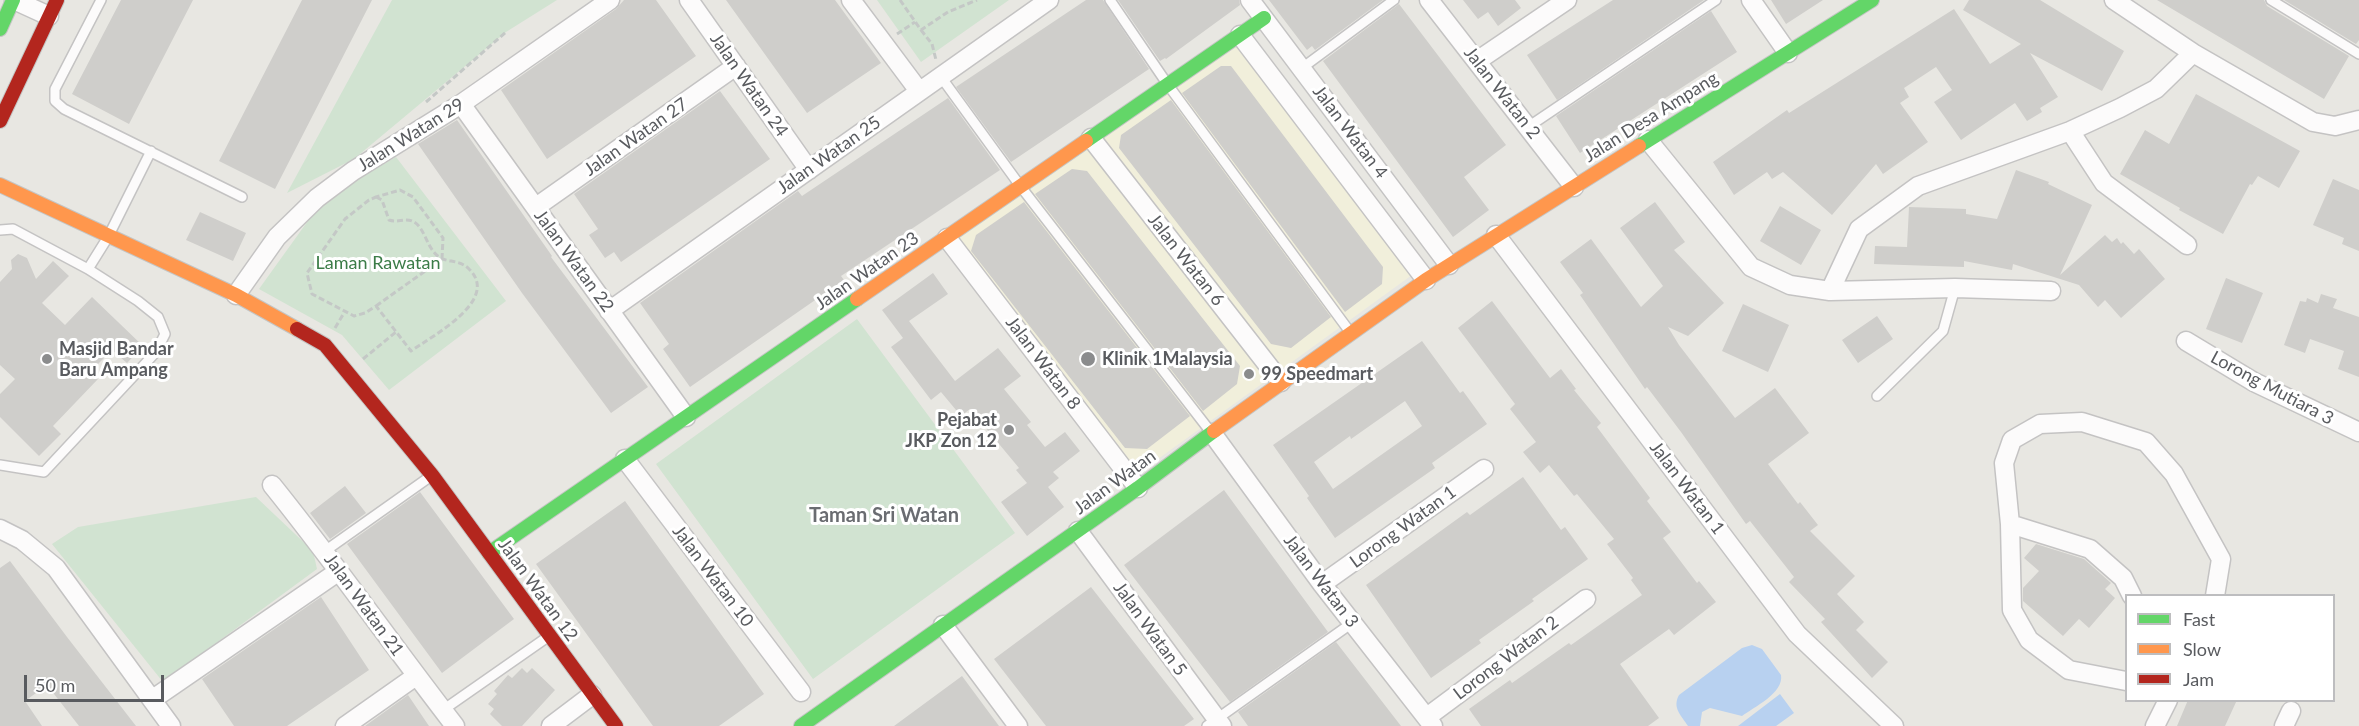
<!DOCTYPE html>
<html>
<head>
<meta charset="utf-8">
<style>
	body { margin:0 }
	#map { position:relative; width:2359px; height:726px; overflow:hidden; background:#e8e7e2; font-family:Lato,sans-serif }
	canvas { display:block }
	.legend { position:absolute; left:2125px; top:594px; width:210px; height:108px; box-sizing:border-box; background:#fff; border:2px solid #bdbdbf; margin:0; padding:8px 10px; list-style:none; font-size:18px; color:#595b5f }
	.legend li { display:flex; align-items:center; gap:12px; height:30px }
	.legend b { width:30px; border:2px solid #bdbdbf }
	.scale { position:absolute; left:24px; top:675px; width:140px; height:27px; box-sizing:border-box; border:3px solid #595b5f; border-top:0; padding-left:8px; font-size:18px; line-height:21px; white-space:nowrap; color:#595b5f; -webkit-text-stroke:4px #fff; paint-order:stroke }
</style>
</head>
<body>
<div id="map">
<canvas width="2359" height="726"></canvas>
<ul class="legend">
<li><b style="height:8px;background:#63d668"></b>Fast</li>
<li><b style="height:8px;background:#ff974d"></b>Slow</li>
<li><b style="height:8px;background:#b3261e"></b>Jam</li>
</ul>
<div class="scale">50 m</div>
</div>
<script>
const ctx = document.querySelector('canvas').getContext('2d');
ctx.lineJoin = 'round';
function fill(path, color) { ctx.fillStyle = color; ctx.fill(path, 'evenodd'); }
function trace(path, color, width, dash) { ctx.strokeStyle = color; ctx.lineWidth = width; ctx.lineCap = dash ? 'butt' : 'round'; ctx.setLineDash(dash || []); ctx.stroke(path); }
function write(font, color, halo, rows, align = 'center') {
  ctx.font = font + ' Lato,sans-serif'; ctx.lineWidth = 6; ctx.setLineDash([]); ctx.textBaseline = 'middle'; ctx.strokeStyle = halo; ctx.fillStyle = color; for (const [text, x, y, turn = 0] of rows) {
    ctx.save(); ctx.translate(x, y); ctx.rotate((+turn || 0) * Math.PI / 180); ctx.textAlign = isNaN(turn) ? turn : align; if (halo) ctx.strokeText(text, 0, 0); ctx.fillText(text, 0, 0); ctx.restore();
  }
}
const commercial = new Path2D(`
	M1239,45L1412,275L1136,475L957,239Z`);
const green = new Path2D(`
	M392,0H557L506,32L354,159L287,193Z
	M877,0H1009L921,62Z
	M396,157L506,301L389,390L342,335L259,289L310,218L337,191Z
	M857,319L1015,533L813,679L656,464Z
	M256,497L313,551L317,569L163,682L52,544L78,527Z`);
const water = new Path2D(`
	M1752,645L1762,649L1781,675C1784,693 1754,707 1742,716L1710,708L1702,712L1700,726H1688C1681,715 1672,708 1679,695L1742,648Z
	M1780,694L1794,713L1776,726H1738Z`);
const building = new Path2D(`
	M121,0H193L129,124L72,94Z
	M302,0H372L275,189L219,161Z
	M624,0H656L696,56L547,159L501,90L616,9Z
	M726,0H835L881,63L807,113Z
	M1086,0H1103L1149,69L1011,162L956,87Z
	M1118,0H1239L1240,5L1166,59L1165,58L1160,61Z
	M1269,0H1383L1315,50L1312,46L1307,50Z
	M1463,0H1515L1521,8L1498,26L1488,12L1478,19Z
	M1613,0H1704L1557,100L1527,55Z
	M1771,0H1823L1786,24Z
	M1969,0H2040L2124,51L2102,91L2030,53L2058,97L2040,108L2042,112L2027,121L2015,103L1961,140L1934,102L1952,90L1936,67L1904,88L1909,97L1900,103L1928,142L1883,174L1876,164L1832,215L1783,172L1772,179L1767,172L1734,195L1713,162L1787,110L1789,113L1954,9L1990,64L2021,44L1963,10Z
	M2157,0H2264L2267,6L2349,56L2324,99Z
	M2284,0H2359V40L2356,44Z
	M1399,4L1506,145L1464,177L1489,210L1453,237L1323,61Z
	M1711,11L1737,52L1580,153L1556,116Z
	M1221,66H1231L1383,267L1382,284L1345,312L1182,93Z
	M720,91L770,159L621,262L614,252L605,258L589,235L598,229L574,194Z
	M2196,94L2300,151L2279,188L2258,176L2252,185L2250,184L2223,234L2179,210L2180,208L2120,174L2145,130L2169,144Z
	M948,98L1000,170L841,276L844,280L690,387L663,349L669,344L640,303L798,191L802,196Z
	M1171,100L1331,317L1291,348L1271,344L1119,148L1121,135Z
	M457,120L552,256L551,257L648,387L611,413L522,293L418,144Z
	M1072,169L1087,171L1240,366L1237,384L1203,411L1035,194Z
	M2016,170L2049,182L2048,184L2092,205L2060,275L2105,235L2112,242L2117,238L2121,244L2123,242L2134,254L2139,249L2165,279L2121,318L2105,300L2098,307L2079,285L2013,264L2012,270L1964,261V267L1874,264L1875,246L1907,247L1909,207L1966,209V214L1997,219Z
	M2333,179L2359,190V251L2342,244L2344,238L2313,225Z
	M1024,202L1190,416L1147,449L1125,448L971,251L976,235Z
	M1655,202L1685,242L1674,250L1724,303L1688,336L1668,327L1679,345L1735,418L1775,388L1809,433L1768,464L1798,504L1800,502L1818,525L1810,531L1855,576L1837,594L1864,622L1856,630L1888,662L1872,678L1821,622L1825,619L1789,582L1794,577L1750,521L1746,524L1681,432L1647,387L1645,389L1580,295L1583,293L1560,262L1591,239L1641,307L1663,286L1620,228Z
	M1780,206L1821,230L1801,265L1760,241Z
	M200,212L246,233L233,261L186,240Z
	M18,254L27,258L36,279L53,261L69,276L42,303L65,325L92,297L143,346L127,363L112,350L90,372L98,379L53,426L61,434L39,456L0,417V394L15,379L0,365V282L12,269L11,260Z
	M933,273L948,294L909,321L955,381L998,348L1021,376L1004,389L1031,422L1027,425L1045,447L1065,432L1080,451L1053,472L1059,478L1048,487L1064,507L1027,536L1001,502L1027,483L1016,470L1019,468L970,409L961,416L941,392L931,400L891,347L903,338L882,310Z
	M2226,278L2263,293L2242,343L2206,329Z
	M2321,294L2337,299L2333,308L2359,317V377L2338,369L2344,351L2310,339L2305,353L2284,345L2300,301L2306,302L2307,298L2318,303Z
	M1492,301L1550,378L1561,369L1576,389L1574,390L1601,423L1597,427L1650,498L1647,501L1671,532L1663,538L1697,583L1699,581L1716,602L1674,635L1669,629L1620,664L1659,718L1648,726H1481L1469,709L1510,680L1512,683L1569,643L1571,645L1642,595L1631,580L1633,578L1607,544L1614,539L1577,494L1574,496L1549,465L1540,473L1523,452L1536,442L1510,409L1515,404L1458,328Z
	M1743,304L1789,325L1768,372L1722,351Z
	M1877,316L1893,339L1858,363L1842,340Z
	M1422,341L1460,393L1463,391L1487,424L1432,463L1435,468L1335,538L1307,498L1309,496L1273,445ZM1405,401L1422,426L1333,489L1314,462L1350,436L1351,439Z
	M1523,477L1561,530L1565,527L1588,559L1532,599L1534,601L1479,640L1481,643L1431,678L1366,585L1467,512L1470,515Z
	M345,486L366,513L330,539L310,513Z
	M1224,490L1328,632L1230,702L1124,565Z
	M420,492L514,619L442,673L347,544Z
	M625,501L764,694L719,726H653L536,564Z
	M2036,544L2084,559L2111,583L2105,589L2115,598L2089,628L2079,619L2063,636L2023,601V588L2039,571L2024,558Z
	M10,561L67,637L136,726H79L47,685L25,701L42,726H0V568Z
	M1091,587L1194,719L1184,726H1046L994,659Z
	M321,597L369,670L287,726H234L202,679Z
	M1336,642L1401,726H1248L1238,712Z
	M522,668L527,673L532,668L555,690L522,726H502L490,714L494,709L488,704L497,694L494,691L508,675L512,678Z
	M962,676L999,726H894Z
	M408,695L429,726H365Z
	M2188,700H2237L2225,726H2177Z`);
const path = new Path2D(`
	M900,0L921,30L948,12L977,0
	M921,30L932,44L936,60
	M897,34L915,22
	M426,102L506,32
	M376,197L382,200L389,220C397,223 404,218 412,221C425,226 426,248 439,257C448,263 459,259 469,269C501,300 432,336 411,351L376,306L365,313L354,316L312,294L307,273L345,219L369,200Z
	M376,306L442,259L443,238L413,197L400,190L376,197
	M335,328L344,313
	M363,359L396,332`);
const lane = new Path2D(`
	M101,0L55,89V101L64,109L242,197
	M1110,0L1168,85L1350,332
	M2271,0L2359,54
	M1302,68L1394,0
	M941,77L1021,187L1210,431
	M1528,127L1716,0
	M0,230L13,229L88,269L138,301L158,317L165,334L156,352L44,472L0,465
	M88,269L108,237L151,151
	M1877,396L1943,331L1955,288
	M325,551L431,476
	M443,710L549,636
	M1207,726L1352,623`);
const street = new Path2D(`
	M14,0L49,16
	M689,0L809,170
	M851,0L919,91
	M1250,0L1449,265
	M1429,0L1574,187
	M1751,0L1788,53
	M2114,0L2193,53L2313,122L2335,126L2359,120
	M1240,35L1426,280
	M1477,61L1567,0
	M461,104L686,417
	M2070,131L2104,183L2187,245
	M1091,138L1281,382
	M1648,140L1751,267L1790,285L1830,291L1955,288L2051,291
	M536,207L736,66
	M1496,235L1797,634L1894,726
	M947,238L1138,488
	M1830,291L1859,229L1918,186L2070,131L2120,108L2156,89L2193,53
	M236,295L277,237L317,198L353,171L461,104L610,0
	M609,311L1049,0
	M2186,341L2254,382L2359,432
	M1212,433L1322,584L1433,726
	M625,459L801,692
	M272,485C335,563 393,646 455,726
	M2010,524L2090,549L2123,578L2132,596
	M0,529L22,540L56,568L171,726
	M1078,531L1222,726
	M1322,584L1484,469
	M943,625L1018,726
	M2126,681L2069,670L2029,640L2012,610L2010,524L2004,463L2012,440L2040,424L2082,422L2146,442L2174,474L2221,559L2215,596
	M153,699L339,571
	M1427,717L1586,599
	M345,726L416,676
	M551,726L592,695
	M2155,726L2168,700
	M2284,726L2291,711`);
const fast = new Path2D(`
	M0,29L13,0
	M1086,141L1264,18
	M1639,146L1872,0
	M489,553L857,299
	M801,726L1138,488L1214,431`);
const slow = new Path2D(`
	M0,185L236,295L297,329
	M857,299L1086,141
	M1214,431L1426,280L1639,146`);
const jam = new Path2D(`
	M0,121L57,0
	M297,329L325,345L432,475L616,726`);
const markers = [
	[47,359,6,"#8b8c8d"],
	[1088,359,8,"#8b8c8d"],
	[1249,374,6,"#8b8c8d"],
	[1009,430,6,"#8b8c8d"]
];
const streetNames = [
	["Jalan Watan 24",749,85,55],
	["Jalan Watan 2",1502,93,52],
	["Jalan Desa Ampang",1651,117,-32],
	["Jalan Watan 4",1350,132,53],
	["Jalan Watan 29",411,135,-32],
	["Jalan Watan 27",636,137,-35],
	["Jalan Watan 25",829,155,-35],
	["Jalan Watan 6",1186,260,52],
	["Jalan Watan 22",574,261,54],
	["Jalan Watan 23",867,271,-35],
	["Jalan Watan 8",1043,363,53],
	["Lorong Mutiara 3",2272,388,28],
	["Jalan Watan",1115,482,-36],
	["Jalan Watan 1",1687,488,53],
	["Lorong Watan 1",1403,527,-36],
	["Jalan Watan 10",713,576,53],
	["Jalan Watan 3",1321,581,53],
	["Jalan Watan 12",538,590,54],
	["Jalan Watan 21",364,605,54],
	["Jalan Watan 5",1150,629,54],
	["Lorong Watan 2",1506,658,-37]
];
const parkNames = [
	["Laman Rawatan",378,263]
];
const poiNames = [
	["Masjid Bandar",59,349],
	["Baru Ampang",59,370],
	["Klinik 1Malaysia",1102,359],
	["99 Speedmart",1261,374],
	["Pejabat",997,420,"right"],
	["JKP Zon 12",997,441,"right"]
];
const neighbourhoodNames = [
	["Taman Sri Watan",884,516]
];
fill(commercial, '#f1efdb');
fill(green, '#d1e3d1');
fill(water, '#b8d1f0');
fill(building, '#cfcecb');
trace(lane, '#c4c3c3', 12);
trace(street, '#c4c3c3', 21);
trace(fast, '#c4c5c4', 16);
trace(slow, '#c4c5c4', 16);
trace(jam, '#c4c5c4', 16);
trace(path, '#c4c8c6', 3, [6, 3]);
trace(lane, '#fcfbfb', 9);
trace(street, '#fcfbfb', 18);
trace(fast, '#63d668', 14);
trace(slow, '#ff974d', 14);
trace(jam, '#b3261e', 14);
for (const [x, y, r, color] of markers) { const dot = new Path2D(); dot.arc(x, y, r, 0, 2 * Math.PI); ctx.fillStyle = color; ctx.fill(dot); trace(dot, '#fff', 2); }
write('18px', '#595b5f', '#fff', streetNames);
write('18px', '#3b7c47', '#fff', parkNames);
write('bold 18px', '#595b5f', '#fff', poiNames, 'left');
write('bold 20px', '#6a6c71', '#fff', neighbourhoodNames);
</script>
</body>
</html>
